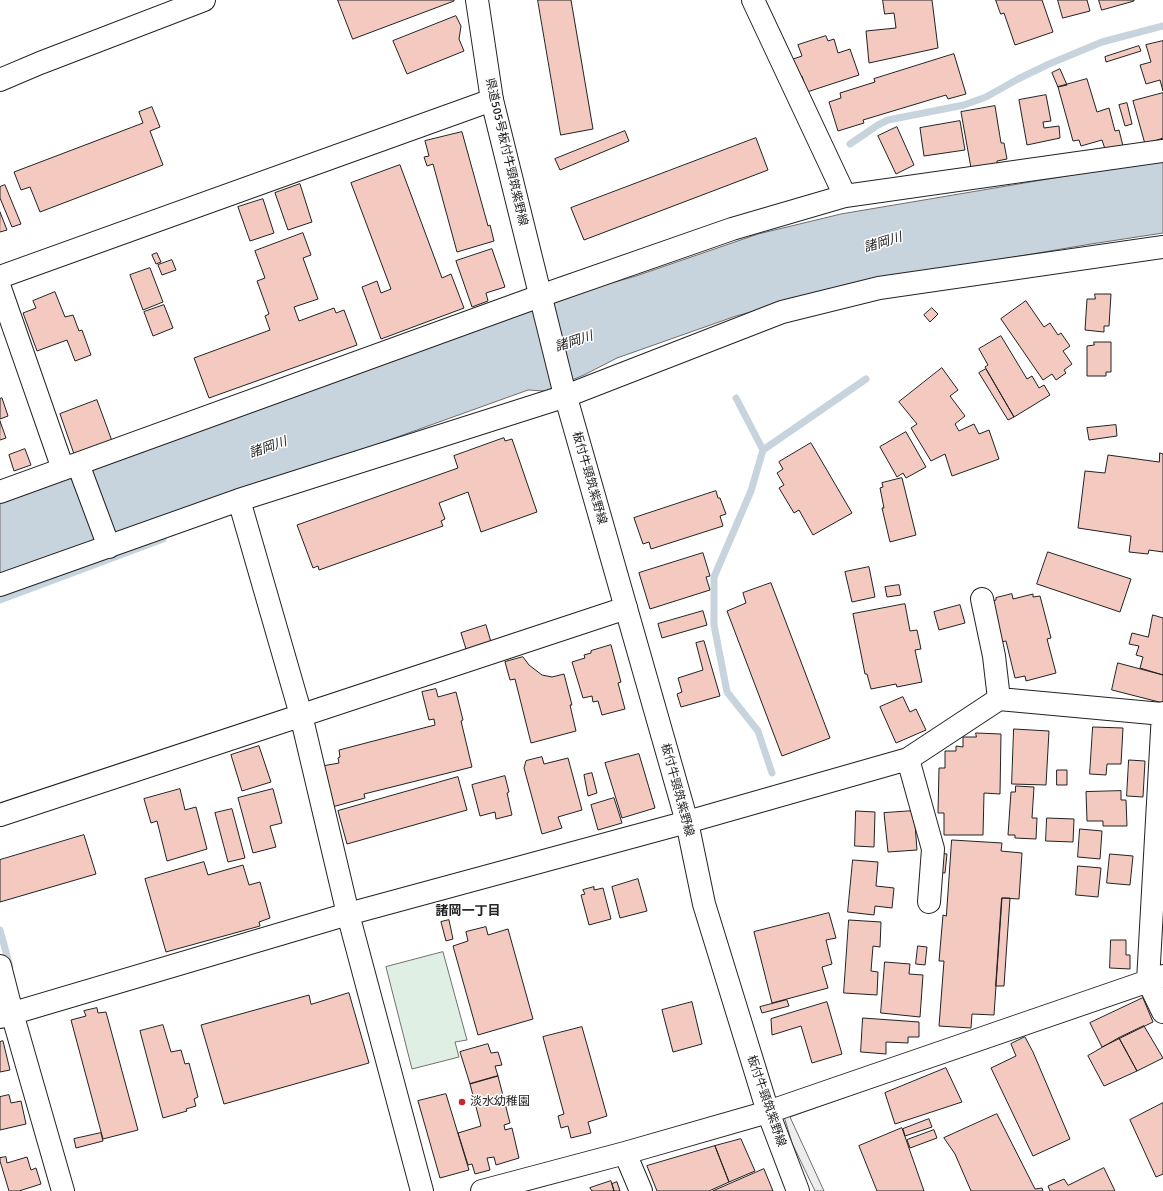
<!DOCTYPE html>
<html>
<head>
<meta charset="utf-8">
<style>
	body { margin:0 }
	canvas { display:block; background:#fff }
</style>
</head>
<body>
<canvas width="1163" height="1191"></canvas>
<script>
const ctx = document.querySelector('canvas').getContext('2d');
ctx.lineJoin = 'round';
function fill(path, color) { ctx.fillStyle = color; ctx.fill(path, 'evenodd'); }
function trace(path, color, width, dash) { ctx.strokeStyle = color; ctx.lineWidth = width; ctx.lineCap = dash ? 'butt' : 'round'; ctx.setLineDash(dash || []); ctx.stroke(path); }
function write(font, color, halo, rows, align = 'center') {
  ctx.font = font + ' Signika,"Noto Sans JP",sans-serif'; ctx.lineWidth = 3; ctx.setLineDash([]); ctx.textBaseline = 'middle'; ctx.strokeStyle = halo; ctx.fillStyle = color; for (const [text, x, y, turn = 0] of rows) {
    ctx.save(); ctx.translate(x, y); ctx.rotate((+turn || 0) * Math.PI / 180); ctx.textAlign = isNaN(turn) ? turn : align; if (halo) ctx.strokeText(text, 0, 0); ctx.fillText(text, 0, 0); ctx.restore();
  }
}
const green = new Path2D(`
	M443,952L467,1040L455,1042L459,1057L412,1069L386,967Z`);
const parking = new Path2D(`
	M1138,994L790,1117L824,1191H815L792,1143L783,1113Z`);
const water = new Path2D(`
	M1163,160V233L1091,244L920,273L816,294L736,316L617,358L584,375L545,391L528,390L0,580V502L569,295L636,276L758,234L841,214Z`);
const stream = new Path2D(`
	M850,144L878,125L888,120L964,105L986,97L1018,79L1049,64L1102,42L1163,26
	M736,398L763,450L751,491L714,577V625L727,692L758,731L772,773
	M763,450L866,379
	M0,600L163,539
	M0,930L10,967`);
const building = new Path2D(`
	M338,0H454V1L353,39Z
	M538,0H571L593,129L561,135Z
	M883,0H932L938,48L869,63L866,31L896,28L894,13L885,14Z
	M996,0H1042L1053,32L1015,45L1004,13L1001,14Z
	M1058,0H1087L1090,11L1063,18Z
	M1099,0H1134V1L1102,10Z
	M456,16L461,26L459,39L464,51L407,74L393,41Z
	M826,36L828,41L834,39L838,53L850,49L859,75L807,92L802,76L799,78L793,59L802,56L798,45Z
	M1163,41V91L1160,80L1146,84L1140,65L1151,62L1146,45Z
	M1139,46L1141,51L1106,62L1105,57Z
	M954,54L966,94L948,99L946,95L863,120L864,123L838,131L829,102L841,98L840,93L875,82L874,79Z
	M1060,69L1067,85L1058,87L1052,73Z
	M1087,79L1097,112L1109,108L1115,131L1119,130L1123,146L1106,152L1102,140L1081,146L1079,140L1073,141L1058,87Z
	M1163,93V138L1145,144L1133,101Z
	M1046,95L1051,121L1043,122L1044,128L1059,126L1060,138L1027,145L1019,100Z
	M1127,103L1132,124L1125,126L1119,105Z
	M995,106L1001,143H1004L1007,159L997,161V164L971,168L961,112Z
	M152,107L160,127L150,131L163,165L40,212L30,187L21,190L14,172L143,123L139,112Z
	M960,121L965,150L924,156L920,128Z
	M897,127L914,165L896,174L878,136Z
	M625,131L629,141L560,170L555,159Z
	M462,132L488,226L490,225L494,241L457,252L433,164L427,166L424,157L429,156L425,141Z
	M756,138L768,170L584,240L571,208Z
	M400,165L442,278L451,274L464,308L381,339L362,287L377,281L381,293L391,289L351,183Z
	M300,184L312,222L288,230L275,193Z
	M5,185L21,224L12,227L0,198V187Z
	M263,199L274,233L250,241L238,207Z
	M0,212L7,230L0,232Z
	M303,233L311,255L303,258L318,299L294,307L299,321L334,308L336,313L344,310L357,345L209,398L194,358L270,330L265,316L269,314L257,281L265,278L255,251Z
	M492,249L505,287L486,293L488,301L472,307L456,261Z
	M157,253L161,262L156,264L152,255Z
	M172,260L176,270L162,275L158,265Z
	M150,268L163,302L143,310L130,275Z
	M55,292L65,317L73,315L79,331L82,330L91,355L75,361L67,340L37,351L23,313L36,308L33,301Z
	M1095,294H1111L1109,326H1104V332L1085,330L1087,299H1095Z
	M1026,301L1044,327L1050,323L1058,335L1061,333L1070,346L1063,351L1072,364L1064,370L1066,373L1056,380L1052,374L1043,380L1001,319Z
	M164,305L173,328L153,336L144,312Z
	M932,308L938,314L930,322L924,315Z
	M1001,336L1027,379L1032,376L1039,388L1044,385L1050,395L1014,417L985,367L988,365L979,349Z
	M1094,342H1111V372H1106V376H1087V346L1094,345Z
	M942,368L958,390L950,396L965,416L955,424L959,431L974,424L979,434L989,430L999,459L952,476L945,454L931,461L911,428L917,424L899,402Z
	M986,369L1014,417L1008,420L979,373Z
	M2,398L8,416L0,419V399Z
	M97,400L112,441L74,454L60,414Z
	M0,421L6,438L0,440Z
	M1116,425L1117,436L1089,440L1087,428Z
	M906,432L926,467L906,478L903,473L897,477L880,447Z
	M504,438L505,441L512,439L537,512L481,532L468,492L439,503L445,519L441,521L443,526L319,570L318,566L313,568L297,525L458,468L454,456Z
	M811,443L852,513L813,535L799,510L794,513L779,488L784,485L777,473L783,469L779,462Z
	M25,449L31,465L14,471L9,455Z
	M1160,453L1163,454V552L1149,550L1148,554L1129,552L1131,536L1078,528L1085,471L1105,473L1108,455L1159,462Z
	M902,478L916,535L890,542L882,508H884L880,488L883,487L882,483Z
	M716,491L718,498H720L726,514L720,516L723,526L651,549L649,542L643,544L634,518Z
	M1048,552L1131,579L1120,612L1037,584Z
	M703,553L710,576L706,577L710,590L650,609L639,573Z
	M869,567L875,597L852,602L845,572Z
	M771,583L830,738L782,756L727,611L746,603L743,593Z
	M899,585L901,595L887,597L885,587Z
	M1012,594L1013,599L1033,594V597L1040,596L1051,638L1047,639L1056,673L1026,681L1025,676L1015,678L1006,641L1001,642L990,602L996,600V598Z
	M905,604L910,631L917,630L921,649L915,650L922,682L897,687L896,684L871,689L867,674H865L853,614Z
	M960,605L965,623L939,630L934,612Z
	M703,611L707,625L662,638L658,624Z
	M1153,615L1163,618V675L1140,668L1143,657L1136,655L1139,646L1129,644L1132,633L1148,637Z
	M486,625L491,642L466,649L461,633Z
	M704,641L720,696L681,707L677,694L682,692L678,678L703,670L696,643Z
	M611,645L621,682L618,683L625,709L602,715L598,701L593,702L592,696L583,698L572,662L585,658L584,655L591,653V651Z
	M523,657L529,665L542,675L552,677L564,674L572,705H570L576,731L531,743L515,679L510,680L505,662Z
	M1118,663L1163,675V703L1112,690Z
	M436,689L438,697L456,692L463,720L461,721L472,767L364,794L365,798L332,807L322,766L339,763L338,758L340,757L339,750L435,725L434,719L429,720L422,692Z
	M903,697L910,712L916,709L926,730L896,743L880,707Z
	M1093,727L1123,728L1121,764H1107L1106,775L1090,774Z
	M1014,729L1049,731L1046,785L1012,784Z
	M976,733L1001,734L1000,794L984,793L983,835H944V813H938L939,768H945V751H956V746L963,747V737H976Z
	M259,746L271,782L242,791L231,755Z
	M639,754L655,808L622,818L605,763Z
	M542,757L544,764L568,758L582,810L558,817L562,828L542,834L524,768L526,761Z
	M1129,760L1145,761L1143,797L1127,796Z
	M1057,770H1067V785H1057Z
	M592,773L597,793L588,796L584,775Z
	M505,776L509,792L507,793L512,815L496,819L495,812L480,816L472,785Z
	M458,777L467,810L347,844L338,811Z
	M1016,786L1034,787L1032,818H1037L1036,839L1015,838V835H1008L1011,792H1015Z
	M180,789L185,810L196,807L207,849L167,861L157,821L151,823L144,799Z
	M273,789L282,823L270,826L276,847L253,853L238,798Z
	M1121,791V800H1126L1127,826H1103V821H1087L1086,792Z
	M614,798L622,823L598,830L591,805Z
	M232,809L245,858L228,862L215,813Z
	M856,811L875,812L874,847L855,846Z
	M914,811L917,850L888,852L884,813Z
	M1047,818L1074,819L1073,842L1046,841Z
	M1080,829L1102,831L1100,859L1078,857Z
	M84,835L96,874L0,902V860Z
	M952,840L1002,843L1001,851L1022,853L1019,899L1002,898L994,1015L972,1014L971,1028L939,1026L944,961H939L943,915L946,916Z
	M937,853L947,854L945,873L936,872Z
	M1110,854L1133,856L1130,885L1107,883Z
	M853,860L878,862L876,886L894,888L892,908L875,906L874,915L848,912Z
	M204,862L208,875L243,865L249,885L260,882L270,918L259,922L260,926L166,952L145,879Z
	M1078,866L1101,868L1098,897L1076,895Z
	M638,879L647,911L620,918L612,887Z
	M594,887V890L603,888L611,919L589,925L581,895L585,894L583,890Z
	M1002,898H1010L1004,986H996Z
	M829,913L836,938L826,940L832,964L822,967L828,988L772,1003L754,932Z
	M449,920L453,939L446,941L441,922Z
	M849,920L881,922L880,947L873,946L871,971L878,972L877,995L844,993Z
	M486,927L488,935L508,929L533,1019L478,1035L453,946L468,941L466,932Z
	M1111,940H1126V955H1130V969L1110,968Z
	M918,946L927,947L925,965L916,964Z
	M885,962L910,964L909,974L923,975L920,1017L881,1013Z
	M349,993L369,1063L224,1104L201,1025L309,995L311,1004Z
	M1143,998L1153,1022L1102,1047L1090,1023Z
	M787,1000L789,1006L762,1013L760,1007Z
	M692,1002L702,1044L673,1052L662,1010Z
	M827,1002L842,1054L812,1063L801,1026L772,1035L771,1019Z
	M97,1008L98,1013L106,1012L138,1130L103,1139L71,1020L86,1016L84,1011Z
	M863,1018L919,1022V1037H908V1043L886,1042V1054L861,1052Z
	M163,1025L171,1052L181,1050L185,1064L189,1063L198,1097L194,1099L196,1106L186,1109L187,1111L163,1118L140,1031Z
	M1144,1026L1163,1058L1137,1071L1119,1038Z
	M582,1027L607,1116L588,1122L591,1133L571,1138L568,1126L561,1128L558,1116L564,1114L543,1037Z
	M1025,1037L1033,1052L1070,1139L1033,1156L991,1068L1016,1056L1011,1044Z
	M1119,1038L1137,1071L1104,1086L1088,1056Z
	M3,1041L10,1070L0,1072V1042Z
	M488,1044L491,1053L498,1052L502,1065L495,1066L498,1076L470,1084L460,1052Z
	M946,1068L962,1102L895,1124L885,1093Z
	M498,1076L510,1123L504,1125L505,1130L512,1128L519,1158L496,1165L494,1157L487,1158L490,1170L475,1174L472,1164L468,1165L458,1133L481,1126L470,1084Z
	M446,1094L469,1170L440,1178L418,1101Z
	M9,1095L11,1103L21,1101L26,1124L0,1130V1097Z
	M1163,1103V1174L1156,1177L1130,1120Z
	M997,1114L1035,1189L1042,1188L1043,1191H971L955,1154L944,1138Z
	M929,1119L932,1127L905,1136L903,1129Z
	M902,1128L924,1191H877L859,1146Z
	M934,1130L937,1138L910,1148L907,1140Z
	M101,1133L103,1141L76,1148L74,1139Z
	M741,1139L755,1171L729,1182L715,1146Z
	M715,1146L729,1182L709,1191H657L647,1166Z
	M6,1157L7,1163L27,1157L31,1170L36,1168L41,1184L19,1191H9L0,1161V1158Z
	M1104,1168L1115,1191H1050L1048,1186L1064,1179L1068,1185Z
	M764,1169L773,1191H713Z
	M611,1181L614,1191H592L590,1188Z
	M617,1182L620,1191H614L612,1184Z`);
const minor = new Path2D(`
	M753,0L845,196
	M0,80L40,63L204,0
	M0,277L492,100
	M0,288L63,469
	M78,464L109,547
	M0,492L540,296L732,229L845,196L1163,151
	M239,500L301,715L348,914L422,1191
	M0,585L239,500L566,396L782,312L879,288L1163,247
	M982,599L994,656L999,699
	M1163,713L1148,981L1163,1012
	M908,759L933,849L929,902
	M0,815L626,608
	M0,966L12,1013L63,1191
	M0,1017L348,914L687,822L908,759L999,699L1163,714
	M625,1153L641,1191
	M482,1191L625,1153L768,1112L1163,976`);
const major = new Path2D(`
	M477,0L492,100L563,387L687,822L704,904L768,1112L798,1191`);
const markers = [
	[462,1102,4,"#c62828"]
];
const streetNames = [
	["県道505号板付牛頸筑紫野線",506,152,77],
	["板付牛頸筑紫野線",589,478,74],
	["板付牛頸筑紫野線",677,790,75],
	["板付牛頸筑紫野線",766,1101,71]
];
const poiNames = [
	["淡水幼稚園",470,1102]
];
const waterNames = [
	["諸岡川",883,243,-17],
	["諸岡川",574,342,-18],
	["諸岡川",268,448,-19]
];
const neighbourhoodNames = [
	["諸岡一丁目",468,912]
];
fill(green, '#e0efe3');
trace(green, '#6f6f6f', 1);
fill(parking, '#ededed');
trace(parking, '#6f6f6f', 1);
fill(water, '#c7d3dd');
trace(water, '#6f6f6f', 1);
trace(stream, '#c7d3dd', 7);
fill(building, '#f3c9c0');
trace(building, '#222', 1);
trace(minor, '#222', 24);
trace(major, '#222', 24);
trace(minor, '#fff', 22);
trace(major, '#fff', 22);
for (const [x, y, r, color] of markers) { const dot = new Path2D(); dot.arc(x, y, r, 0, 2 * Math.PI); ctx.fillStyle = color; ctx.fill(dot); trace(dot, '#fff', 1.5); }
write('12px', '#222', '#fff', streetNames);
write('12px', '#222', '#fff', poiNames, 'left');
write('italic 13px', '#222', '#fff', waterNames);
write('bold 13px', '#222', '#fff', neighbourhoodNames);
</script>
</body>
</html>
